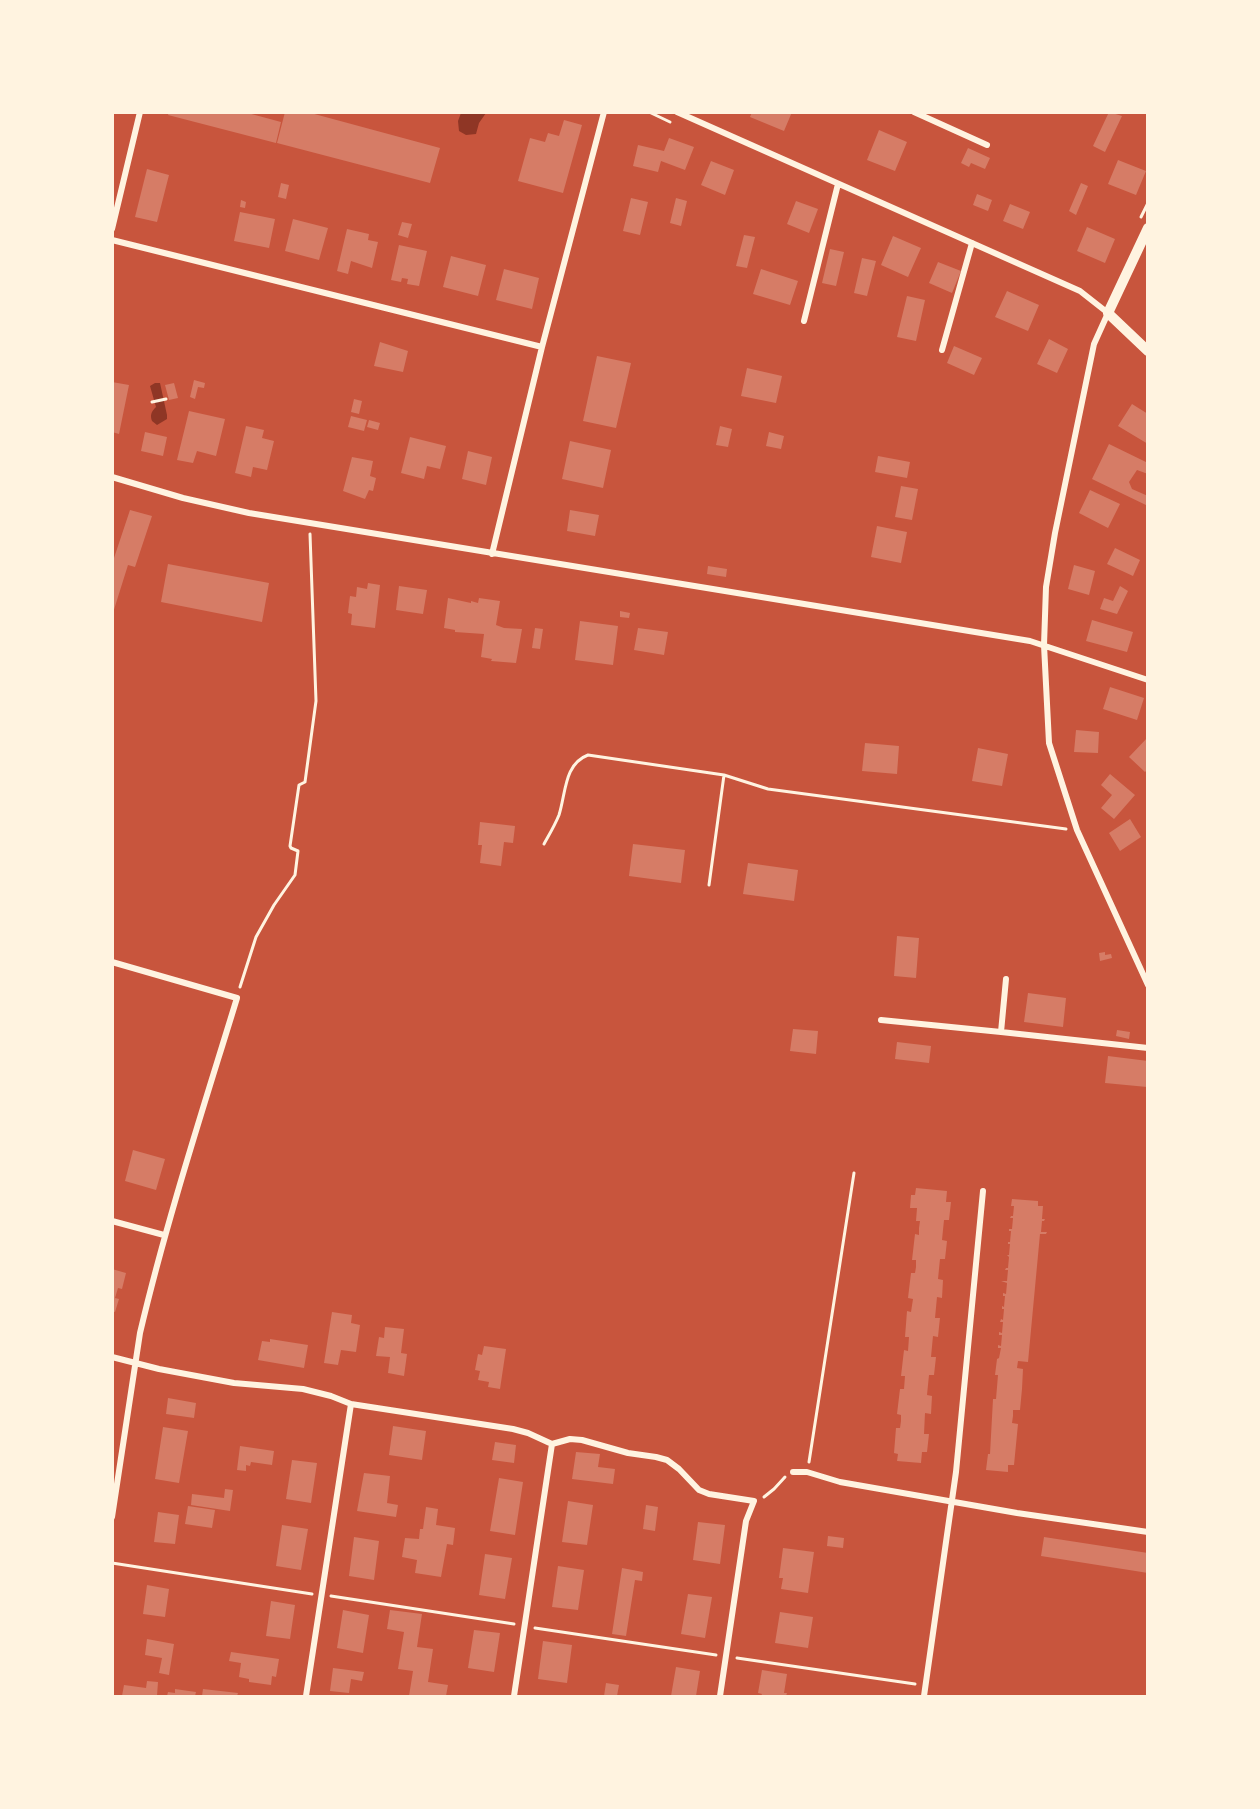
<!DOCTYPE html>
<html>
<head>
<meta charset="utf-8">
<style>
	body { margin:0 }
	#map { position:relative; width:1260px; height:1809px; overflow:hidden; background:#c8553d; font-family:Quicksand,sans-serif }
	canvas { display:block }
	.frame { position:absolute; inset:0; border:114px solid #fff3e0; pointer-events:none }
</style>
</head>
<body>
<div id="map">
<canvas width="1260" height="1809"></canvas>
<div class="frame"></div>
</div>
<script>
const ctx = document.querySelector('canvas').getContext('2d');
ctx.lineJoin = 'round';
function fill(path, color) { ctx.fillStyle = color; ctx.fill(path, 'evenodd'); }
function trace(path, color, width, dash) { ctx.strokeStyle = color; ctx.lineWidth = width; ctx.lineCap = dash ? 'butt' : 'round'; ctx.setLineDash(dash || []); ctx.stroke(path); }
const water = new Path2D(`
	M461,113H486L479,123L476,134L466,135L459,131L458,121Z
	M155,383H160L167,415V419L157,425L152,421C150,415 151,412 156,407L150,386Z`);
const building = new Path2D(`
	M169,112H244L281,122L276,143L168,115Z
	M285,112H307L440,148L430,183L277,143Z
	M752,112H792L784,131L750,117Z
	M1109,112L1122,116L1105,152L1093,146Z
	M564,120L582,125L563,193L518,181L530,138L545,142L548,133L559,136Z
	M879,130L907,142L895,171L867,160Z
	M669,138L694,147L685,170L661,161L658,172L633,166L638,145L664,151Z
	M968,148L990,158L985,169L971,163L969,167L961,163Z
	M1118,160L1146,171L1136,195L1108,184Z
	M711,161L734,170L725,195L701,185Z
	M147,169L169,175L157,222L135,217Z
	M281,183L289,185L286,199L278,197Z
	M1081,183L1088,186L1076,215L1069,211Z
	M977,194L992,200L988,211L973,205Z
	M631,198L648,202L640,235L623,231Z
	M676,198L687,201L681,226L670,223Z
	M241,200L246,202L245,208L240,207Z
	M796,201L818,209L809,233L787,224Z
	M1010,204L1030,212L1023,229L1003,221Z
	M240,212L275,219L269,248L234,241Z
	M293,219L328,228L319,260L285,251Z
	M402,222L412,224L408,238L398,235Z
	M1087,227L1115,239L1105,263L1077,251Z
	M347,229L369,234L368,240L378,242L372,268L351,261L348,274L337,271Z
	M744,235L755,237L747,268L736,266Z
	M893,236L921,248L908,277L881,265Z
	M399,245L427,251L419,286L407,284L408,279L402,278L401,282L391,280Z
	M830,249L844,252L836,286L822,283Z
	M451,256L486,265L478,296L443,287Z
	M862,258L876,261L867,296L854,293Z
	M938,262L961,271L952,293L929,283Z
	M504,269L539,278L532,309L496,300Z
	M761,269L798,281L790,305L753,294Z
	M1007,291L1039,305L1028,331L995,317Z
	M907,296L925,300L916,341L897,337Z
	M1049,339L1068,349L1057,373L1037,364Z
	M380,342L408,351L403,372L374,366Z
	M954,346L982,358L974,375L947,363Z
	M597,356L631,363L616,428L583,421Z
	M747,368L782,376L776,403L741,396Z
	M194,380L205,383L204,388L198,387L195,399L190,397Z
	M112,382L129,385L119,434L112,432Z
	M174,383L178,398L169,400L165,385Z
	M354,399L362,401L359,414L351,412Z
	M1132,404L1148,414V444L1118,426Z
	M189,411L225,419L216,456L197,451L193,463L177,460Z
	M351,416L367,420L364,431L348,427Z
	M369,420L380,423L378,430L367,427Z
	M246,426L264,430L262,438L274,441L267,470L253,467L251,477L235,473Z
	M720,426L732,429L728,447L716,445Z
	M145,432L167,437L163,456L141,451Z
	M769,432L784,436L781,449L766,446Z
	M410,437L446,446L440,469L427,466L424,479L401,473Z
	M570,441L611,450L603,488L562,479Z
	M1109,444L1148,463V474L1137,470L1129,482L1132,489L1148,496V506L1092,479Z
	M468,451L492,457L486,485L462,479Z
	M878,456L910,462L907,478L875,472Z
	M352,457L373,461L370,476L376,478L373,491L369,490L365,499L343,491Z
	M901,486L918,489L912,520L895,517Z
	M1090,490L1120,504L1108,528L1079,513Z
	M130,510L152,516L135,567L128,565L112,616V558H114Z
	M570,510L599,515L595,536L567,531Z
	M877,526L907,532L901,563L871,557Z
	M1115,548L1140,560L1133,576L1107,564Z
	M168,564L269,583L262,622L161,602Z
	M1074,565L1095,571L1089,595L1068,589Z
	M708,566L727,569L726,577L707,574Z
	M368,583L380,585L375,628L351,625L352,614L348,613L350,596L356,597L357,587L367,589Z
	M399,586L427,590L423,614L396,610Z
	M1120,586L1128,591L1117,614L1100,609L1104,598L1113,601Z
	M448,598L471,603V601L478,603L479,598L500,601L496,625L504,628L522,629L516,663L491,661L492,659L481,657L484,634L455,632V630L444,628Z
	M620,611L630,613L629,618L620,617Z
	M1092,620L1133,632L1127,652L1086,641Z
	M580,621L618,626L613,665L575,660Z
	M535,628L543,629L540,649L532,648Z
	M638,628L668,632L664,655L634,650Z
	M1110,687L1144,698L1137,720L1103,709Z
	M1076,730L1099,732L1098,753L1074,752Z
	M1148,737V769L1145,772L1129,757Z
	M865,743L899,746L897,774L862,771Z
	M978,748L1008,754L1002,786L972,781Z
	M1110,774L1135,795L1114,819L1101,808L1112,795L1101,785Z
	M1130,819L1141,837L1120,851L1109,833Z
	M480,822L515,826L513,843L504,842L501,866L480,863L482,845H478Z
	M633,844L685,850L681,883L629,876Z
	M748,863L798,870L794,901L743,894Z
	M897,936L919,938L916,978L894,976Z
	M1105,952V955L1111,954L1112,958L1100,961L1099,953Z
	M1028,993L1066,998L1063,1027L1024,1022Z
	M793,1029L818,1031L816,1054L790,1051Z
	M1117,1030L1130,1032L1129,1039L1116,1036Z
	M897,1042L931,1046L929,1063L895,1059Z
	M1108,1056L1148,1061L1147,1087L1105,1083Z
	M133,1150L165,1159L156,1190L125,1181Z
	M916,1188L947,1191L946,1202H951L949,1220H944L942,1240L947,1241L945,1259H940L938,1279L943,1280L942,1298L937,1297L935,1318H940L939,1327L938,1337L933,1336L931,1357H936L934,1375H929L927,1395L932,1396L931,1414L925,1413L924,1434H929L927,1452H922L921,1463L897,1461L898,1454L894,1453L896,1428H900L901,1421V1415L897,1414L900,1389H904L905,1376H901L904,1350L908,1351L909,1337H905L907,1311L911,1312L913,1299L908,1298L911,1273H915L916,1267V1260H912L915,1234L919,1235V1228L920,1221H916L917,1208H910L911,1195H915Z
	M1012,1199L1038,1201V1206H1043L1042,1219H1045L1044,1221H1042L1041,1232H1047L1046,1234H1040L1028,1362L1018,1361L1017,1368L1023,1369L1022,1389L1020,1410H1013V1416L1012,1423L1018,1424L1014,1465H1008V1472L986,1470L988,1454H990L993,1399H996L998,1375H995L997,1359L999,1358L1001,1348H998V1345L1001,1346L1002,1335H999V1332L1002,1333L1003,1322H1000L1001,1319L1003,1320L1004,1309H1002V1306L1004,1307L1005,1296H1003V1293L1006,1294L1007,1283L1001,1281H1007L1008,1270H1005L1006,1268H1008L1009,1257L1007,1255H1009L1010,1244H1008V1242H1010L1011,1231H1009V1229H1012L1013,1218H1010L1011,1216H1013L1014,1206H1011Z
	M112,1269L126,1273L122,1289L118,1288L115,1298L119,1299L115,1312L112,1311Z
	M332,1312L352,1315L351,1323L360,1325L356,1352L341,1350L338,1365L324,1363Z
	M385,1327L404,1329L401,1353L407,1354L404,1376L388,1373L390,1357L376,1356L379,1337L384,1338Z
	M270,1339L308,1345L304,1368L258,1360L262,1341L270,1342Z
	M484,1346L506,1349L500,1389L488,1387L489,1382L478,1380L480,1371L475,1370L478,1354L482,1355Z
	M168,1398L196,1403L194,1418L166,1414Z
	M393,1426L426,1431L422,1460L389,1455Z
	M163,1427L188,1431L179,1483L155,1479Z
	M495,1442L516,1445L514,1463L492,1460Z
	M240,1446L274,1451L272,1465L251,1462L250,1466L246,1465V1471L237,1470Z
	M576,1452L600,1454L598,1467L615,1469L613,1484L572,1479Z
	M292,1460L317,1463L311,1503L286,1499Z
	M364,1473L390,1476L387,1503L398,1505L396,1517L357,1511Z
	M499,1478L523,1482L515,1535L490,1531Z
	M225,1489L233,1490L230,1511L191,1505L192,1494L224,1498Z
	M568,1501L593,1505L587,1545L562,1542Z
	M646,1505L658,1507L655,1531L643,1529Z
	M188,1506L215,1510L212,1528L185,1524Z
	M426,1507L438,1509L436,1525L455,1528L453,1545L447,1544L441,1577L415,1573L417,1560L402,1557L405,1538L419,1539L420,1529H423Z
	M158,1512L179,1515L175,1544L154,1542Z
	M698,1522L725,1525L720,1564L693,1560Z
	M282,1525L308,1529L301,1570L276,1566Z
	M828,1536L844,1538L843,1548L827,1546Z
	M354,1537L379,1541L374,1580L349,1576Z
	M1044,1537L1148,1553V1573L1041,1556Z
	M783,1548L814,1552L808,1593L781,1589L783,1578H779Z
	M485,1554L512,1558L505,1599L479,1595Z
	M558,1566L584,1570L578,1610L552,1607Z
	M622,1568L643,1572L642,1581L635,1580L626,1636L612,1634Z
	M147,1585L169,1589L165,1617L143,1614Z
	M688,1594L712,1597L705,1638L681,1634Z
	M271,1601L295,1605L290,1639L266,1636Z
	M343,1610L369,1615L363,1653L337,1648Z
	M390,1610L422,1614L417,1647L433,1649L428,1682L448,1685L446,1696H409L413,1671L398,1669L404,1632L387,1629Z
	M780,1612L813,1617L808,1648L775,1643Z
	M474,1630L500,1633L494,1672L468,1668Z
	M147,1639L174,1644L169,1675L159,1673L162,1658L145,1655Z
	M543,1641L572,1645L567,1683L538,1679Z
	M231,1652L279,1659L276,1677L272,1676L271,1685L249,1682V1679L239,1677L241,1663L229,1661Z
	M676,1667L700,1671L696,1696H671Z
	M333,1668L364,1672L362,1681L351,1679L349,1693L330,1691Z
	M762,1670L787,1674L784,1693H787L786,1696H761L762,1694L758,1693Z
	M147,1681L158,1682L157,1696H122L124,1685L146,1688Z
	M606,1683L619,1685L617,1696H604Z
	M175,1689L196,1692L195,1696H167L168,1692L175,1693Z
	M203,1689L238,1693L237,1696H202Z`);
const path = new Path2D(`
	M649,112L670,122
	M1141,217L1148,203
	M152,402L166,399
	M544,844C549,835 555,825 559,815C566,793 564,764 588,755L724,775
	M709,885L724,775L768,789L1066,829
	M240,987L256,937L274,905L295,875L298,851L291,848L290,846L299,785L305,782L316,701L310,534
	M809,1462L854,1173
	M764,1497L774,1489L785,1477
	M112,1563L312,1594
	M331,1596L514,1624
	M535,1628L716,1655
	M737,1658L915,1684`);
const minor = new Path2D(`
	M677,112L1080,291L1108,313L1094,344L1055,533L1046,587L1044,645L1049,743L1077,830L1148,985
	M914,112L987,145
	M112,229L140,112
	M112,240L542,347
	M804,321L838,184
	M942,350L972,243
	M112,477L183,498L249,513L1030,641L1148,680
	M492,554L542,347L604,112
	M112,962L237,998C203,1109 167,1219 140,1333L112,1517
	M1006,979L1001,1032L1148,1048
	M881,1020L1001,1032
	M112,1221L164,1235
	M112,1357L159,1369L234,1383L303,1389L331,1396L351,1404L513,1429L528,1433L552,1444L570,1439L582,1440L628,1453L656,1457L667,1460L679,1469L699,1490L709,1494L754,1501L746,1521L720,1696
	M793,1472H807L840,1482L1017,1513L1148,1532
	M306,1696L351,1404
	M514,1696L552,1444
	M924,1696L956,1472L983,1191`);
const tertiary = new Path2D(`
	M1148,228L1108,313L1148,351`);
fill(water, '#8f3625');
fill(building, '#d67c66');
trace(path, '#fff3e0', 3);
trace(minor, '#fff3e0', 6);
trace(tertiary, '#fff3e0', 10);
</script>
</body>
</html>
